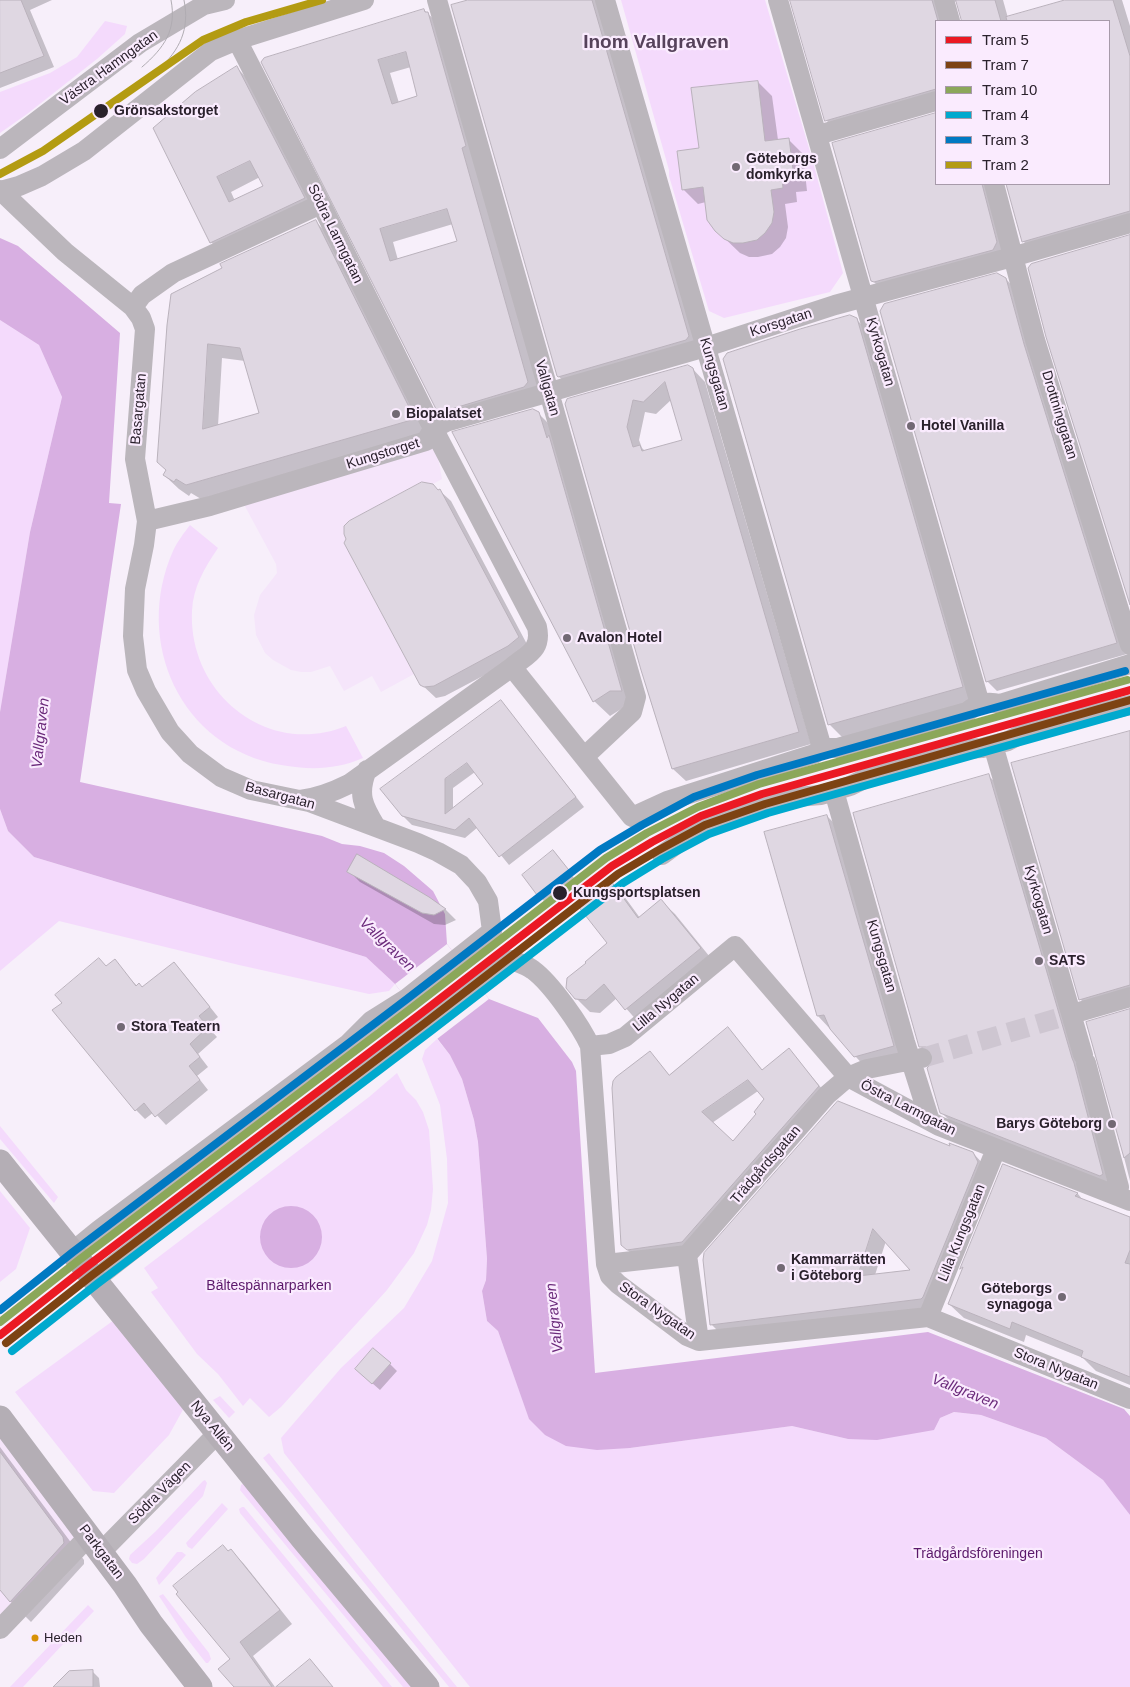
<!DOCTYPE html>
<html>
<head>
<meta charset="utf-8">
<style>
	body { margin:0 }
	#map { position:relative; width:1130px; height:1687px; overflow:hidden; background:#f7effa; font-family:Arial,sans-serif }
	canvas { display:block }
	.legend { position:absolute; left:935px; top:20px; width:175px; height:165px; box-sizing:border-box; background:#faebfe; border:1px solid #a79aaa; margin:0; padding:6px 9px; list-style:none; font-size:15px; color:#2a212c }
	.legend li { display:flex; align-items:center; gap:10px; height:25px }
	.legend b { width:25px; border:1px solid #a79aaa }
</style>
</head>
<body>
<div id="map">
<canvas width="1130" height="1687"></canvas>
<ul class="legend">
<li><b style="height:6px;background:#eb1923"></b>Tram 5</li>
<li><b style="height:6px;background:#7d4313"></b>Tram 7</li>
<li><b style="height:6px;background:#8ba75a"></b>Tram 10</li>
<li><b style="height:6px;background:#00a9ce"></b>Tram 4</li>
<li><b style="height:6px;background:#0079c2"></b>Tram 3</li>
<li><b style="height:6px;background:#b39b12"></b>Tram 2</li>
</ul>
</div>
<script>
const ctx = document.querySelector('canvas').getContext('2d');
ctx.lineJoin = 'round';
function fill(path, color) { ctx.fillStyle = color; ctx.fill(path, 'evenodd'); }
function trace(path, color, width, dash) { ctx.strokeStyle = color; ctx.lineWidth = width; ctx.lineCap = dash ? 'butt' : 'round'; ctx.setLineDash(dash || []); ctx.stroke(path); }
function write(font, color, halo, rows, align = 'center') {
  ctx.font = font + ' Arial,sans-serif'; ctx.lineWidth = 4.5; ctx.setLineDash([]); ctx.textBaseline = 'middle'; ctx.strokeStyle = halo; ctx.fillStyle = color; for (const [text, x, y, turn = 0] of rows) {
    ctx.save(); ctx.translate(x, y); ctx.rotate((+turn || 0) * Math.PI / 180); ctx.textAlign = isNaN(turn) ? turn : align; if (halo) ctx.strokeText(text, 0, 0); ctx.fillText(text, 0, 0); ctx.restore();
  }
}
const built = new Path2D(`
	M433,429L442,479L433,484L422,482L349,521L344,526V533L346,539L344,543L414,674L381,692L372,676L344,691L330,666L311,672H301L291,670L273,660L265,653L256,635L254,615L260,595L277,573L276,564L240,497Z
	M0,1428L81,1537L0,1625Z`);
const green = new Path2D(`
	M621,0H765L811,155L843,273L830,292L724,318L709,311L669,176V170Z
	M105,21L127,26L125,34L97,59L27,114L0,133V92L50,73L77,57Z
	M0,320L39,345L62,397L30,532L0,712Z
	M190,525L218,548C205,567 193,587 192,611C188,693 267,758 346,726L363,758C335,770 310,770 281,765C180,748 133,641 173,551C177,542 184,533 190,525Z
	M0,809L8,831L34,857L366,957L395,984L389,991L369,994L239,965L59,921L0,971Z
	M437,1039L450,1055L462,1079L474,1120L478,1142L487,1259L486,1280L482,1291L487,1321L498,1331L529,1418L630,1448L792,1426L848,1439L940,1418L954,1412L981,1415L1046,1438L1103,1480L1121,1502L1130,1515V1687H470L284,1453L281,1438L341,1368L404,1308L432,1261L448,1203L447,1159L440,1105L422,1059L425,1050Z
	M397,1073L406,1090L416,1100L423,1112L429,1130L433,1189L431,1210L427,1225L414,1253L387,1290L281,1407L269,1417L250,1398L243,1406L218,1374L197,1354L151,1292L158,1288L144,1268L369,1097Z
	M0,1126L58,1197L54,1203L0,1139Z
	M0,1191L30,1228L16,1269L0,1282Z
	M114,1320L185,1406L169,1435L114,1493L93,1491L15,1392Z
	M220,1396L235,1412L229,1418L213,1400Z
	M269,1453L358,1566L457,1687H449L263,1458Z
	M205,1480L207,1483L203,1496L144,1559L137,1564L132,1563L129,1559L130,1555L156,1531L203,1481Z
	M244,1483L414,1687H403L240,1490L241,1485Z
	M222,1503L228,1509L192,1549L188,1547L186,1543Z
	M242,1507H244L392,1687H383L240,1513L239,1509Z
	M177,1552H182L186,1555L159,1585L156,1578Z
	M163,1594L209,1653L211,1659L208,1663H206L185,1636L159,1596Z
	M88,1605L94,1611L23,1687H10Z`);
const water = new Path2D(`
	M0,238L18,246L120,333L109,503L121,504L80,782L322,836L342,844L360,846L384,853L404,866L433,891L445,914L447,944L489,999L538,1018L572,1062L576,1071L595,1373L928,1332L1124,1409L1130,1416V1515L1103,1480L1046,1438L981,1415L954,1412L940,1418L934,1430L877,1440L848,1439L792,1426L630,1448L597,1450L566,1446L545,1435L529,1419L498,1331L487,1321L482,1291L486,1280L487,1259L478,1142L474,1120L462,1079L450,1055L395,984L366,957L34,857L8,831L0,809V712L30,532L62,397L39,345L0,320Z
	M260 1237a31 31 0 1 1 62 0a31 31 0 1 1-62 0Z`);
const pier = new Path2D(`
	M447,944L489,999L437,1039L395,984Z`);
const shadow = new Path2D(`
	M0,0H52L30,10L54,67L0,88Z
	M472,0H601L702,350L573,390L558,376Z
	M792,0H1003L1008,18L1069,0H1122L1130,26V227L1036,254L1023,241L1008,185H1005L998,189L1006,263L886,294L872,280L833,144L936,115V184H1109V21H963L957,1L954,2L947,21H936V105L839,133L826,120Z
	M424,10L441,26L541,396L453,425L439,412L263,62ZM411,67L419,97L399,103L390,73ZM453,224L459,241L398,260L393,242Z
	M237,68L251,82L318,213L225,256L211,242L201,90ZM260,177L264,187L235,201L231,192Z
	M758,82L772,96L778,140L788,139L803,154L807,191L796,192L797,202L785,204L788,227L786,238L780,247L772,254L758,257H749L740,253L716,230L706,202L698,204L683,189L700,149Z
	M315,221L330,236L428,433L201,499L191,493L189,496L179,489L164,475L167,470L170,302ZM222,358L245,361L261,414L218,426Z
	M1006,279L1016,290L1127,654L997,691L987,681Z
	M856,319L873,336L978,703L845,740L829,724Z
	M690,366L705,382L811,744L686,781L673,769L651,702L566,404ZM671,400L683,441L646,452L642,448L639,440L645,412L656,414Z
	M538,413L554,429L637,706H626L610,716L594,701Z
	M440,491L451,501L529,648L519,657L445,696L436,698L421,684L346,543V527Z
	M501,702L509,711L584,807L509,865L478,827L465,838L412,825L403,816ZM475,772L485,784L453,809V788Z
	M1130,733V1002L1094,1013L1080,999Z
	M989,776L1000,787L1114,1186L953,1124L941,1112L935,1058H932L920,1046Z
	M827,816L841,830L907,1060L869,1071L818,1016Z
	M556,854L574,878L544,901L541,898Z
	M358,856L446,910L456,920L445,925L434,924L360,882L349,871Z
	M611,883L624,896L640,918L661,901L675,914L714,962L639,1023L617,998L600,1013L590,1012L576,998L609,943Z
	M114,961L137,986L142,988L183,973L218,1017L207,1026L217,1037L198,1054L208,1067L197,1076L208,1090L166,1125L154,1112L145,1119L136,1110L107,967Z
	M1130,1011V1181L1099,1059Z
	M728,1029L763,1071L789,1050L829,1097L693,1252L633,1255L622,1245L650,1053L670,1076ZM758,1091L766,1099L757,1114L733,1143L712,1123Z
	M952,1148L973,1153L986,1167L936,1310L725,1338L711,1324ZM886,1241L913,1270L875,1275Z
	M1004,1166L1078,1194L1083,1200L1130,1219V1385L1096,1371L1083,1358L1026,1335L1024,1342L964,1318L949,1304L963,1270L962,1269Z
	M390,1364L397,1371L380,1390L364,1376Z
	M0,1447L84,1560V1564L31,1622L10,1601L0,1588Z
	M231,1551L244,1564L292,1624L253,1656L275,1687H235L231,1659L229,1552Z
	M92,1671L99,1678L100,1687H55Z`);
const building = new Path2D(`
	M0,0H21L44,56L0,73Z
	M468,0H592L689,336L686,340L558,377L557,376L451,5Z
	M790,0H932L938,21H936V89L825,121Z
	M956,0H995L1001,21H962Z
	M1065,0H1113L1130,56V211L1022,242L1006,184H1109V21H1007L1006,17Z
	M424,9L425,12H428L466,146L462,148L528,382L524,387L438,413L261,62L264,58ZM406,52L417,96L392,104L378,60ZM447,209L457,241L390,261L380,229Z
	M237,66L305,198L210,243L153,128L195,92ZM250,161L263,186L229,202L217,177Z
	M758,81L765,141L789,138L794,177L782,178L783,188L771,190L774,212L772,223L765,233L757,240L743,243H733L724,239L715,231L707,220L703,187L682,190L677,151L699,148L691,88Z
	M936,113V184H982L997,242L993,250L874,282L871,281L832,143Z
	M316,220L415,419L186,485L176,479L174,482L163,475L166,470L157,462L167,325L171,294L222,268L220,264ZM208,344L240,348L259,413L203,429Z
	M1130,235V605L1046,337L1028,268L1031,264Z
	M997,273L1006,278L1024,344L1117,643L986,682L880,311L884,304Z
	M850,315L857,318L963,687L828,725L723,359L727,353L800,329Z
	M688,365L693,368L799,732L672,769L641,670L565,404L567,399ZM665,382L682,440L642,451L640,445L633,447L627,427L633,400L643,402Z
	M533,409L539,412L547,438L549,435L622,691H610L593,702L452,432Z
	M422,482L433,484L438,490L440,489L519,637L508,646L434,686L424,687L420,685L344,543L346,539L344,534V526L349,521Z
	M501,700L576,797L499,857L469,818L455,830L402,816L380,789ZM467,763L483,784L445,814V779Z
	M1130,731V985L1079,1000L1011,763Z
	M989,774L1072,1058L1074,1063L1103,1174L1100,1176L940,1113L927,1068L933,1062V1055L931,1051L926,1047H919L853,813Z
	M827,815L894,1046L854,1057L830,1029L824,1015L817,1016L764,832Z
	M553,850L572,874L540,899L522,875Z
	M357,854L429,897L446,909L434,915L422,913L347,872Z
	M611,881L638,918L661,899L701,948L625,1010L604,984L586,1000L575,999L566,988L567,978L586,963L585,962L607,943L578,906Z
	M99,958L106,966L115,959L136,986L139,983L142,987L174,962L210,1007L199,1016L208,1027L190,1044L200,1057L189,1066L200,1080L155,1117L144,1103L135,1111L52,1010L62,1003L55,995Z
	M1130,1009V1153L1124,1158L1086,1022Z
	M728,1027L762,1070L789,1048L819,1086L682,1242L627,1250L621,1245L612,1088L613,1081L616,1077L650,1051L669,1075ZM748,1080L764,1099L754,1112L756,1114L733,1141L702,1112Z
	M838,1101L950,1146L949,1143L973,1152L978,1162L923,1297L921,1299L710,1325L703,1260L704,1253ZM873,1229L910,1270L858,1276Z
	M1003,1164L1078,1193L1075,1196L1130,1217V1250L1125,1263L1130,1264V1377L1081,1357L1083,1351L1012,1322L1010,1329L948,1304L963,1267L960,1269Z
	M373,1348L391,1363L372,1384L355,1369Z
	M0,1452L63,1537L64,1543L10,1602L0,1590Z
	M223,1545L228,1551L231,1549L280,1610L240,1642L272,1687H234L218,1669L230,1659L176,1594L178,1592L173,1586Z
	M310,1659L333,1687H276Z
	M93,1670V1687H53L69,1671Z`);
const minorTunnel = new Path2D(`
	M922,1058L1072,1014`);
const minor = new Path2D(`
	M437,0L636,697L632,712L584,757
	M605,0L822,748
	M778,0L980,704
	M944,0L950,21
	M237,40L321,204L424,411L537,627C542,650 528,654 512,667L349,784C333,792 318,798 300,800
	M818,135L936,101
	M0,149L140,43L204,5L225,0
	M994,184L1035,340L1130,645
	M0,190L65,252L133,307L141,318L145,329L135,459L147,521L144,545L135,589L133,636L137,670L146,691L170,732L190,754L221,777L251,790L309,802L418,843L438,852L461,865L477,882L488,901L492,931L406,999L371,1021L348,1044L99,1230L72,1252
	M0,191L19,186L42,176L84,151L211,51L237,40L364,0
	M133,307L142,295L173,273L321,204
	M433,429L446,422L706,347L835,305L1012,257L1130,223
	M147,521L210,506L426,441L433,429
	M512,667L632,817L667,801L814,754L822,748H838L967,712C978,703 987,701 1000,704L1130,664
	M993,745L1083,1055
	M367,770C357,794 363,806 376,827
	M834,791L905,1042L930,1121
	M662,855L685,838L728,817L796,797L821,795L850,786L876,773L965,749L982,748L993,745L1008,741L1031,729L1130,705
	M1072,1014L1130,997
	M590,1046L609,1044L625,1037L735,946L848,1077L939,1126L1130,1201
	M1086,1063L1119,1187L1117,1196
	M687,1255L827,1095L848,1077L867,1069L922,1058
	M606,1264L687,1255L699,1341
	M94,1280L382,1055L426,1024L512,960C519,963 527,965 533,970C551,983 581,1026 590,1046L606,1264L610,1276L618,1284L687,1336L699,1341L928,1317L1130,1399
	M928,1317L996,1149
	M101,1552L218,1433
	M0,1629L89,1536`);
const major = new Path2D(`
	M0,1162L303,1539L427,1687
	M0,1418L125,1585L151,1624L200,1687`);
const tram = new Path2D(`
	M142,67C164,48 177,30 171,0
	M158,70C180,50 190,29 184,0`);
const tram1 = new Path2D(`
	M0,1335L85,1268L419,1015L612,866L652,842L701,816L762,794L1130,690`);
const tram2 = new Path2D(`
	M6,1343L91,1276L425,1023L618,874L657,851L705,825L765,804L1130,700`);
const tram3 = new Path2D(`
	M0,1322L79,1260L413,1007L606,858L647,833L698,807L759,784L1127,680`);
const tram4 = new Path2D(`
	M12,1351L97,1284L431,1031L623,883L662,859L709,834L768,813L1130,711`);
const tram5 = new Path2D(`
	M0,1310L73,1252L407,999L600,850L642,825L694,797L757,775L1125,671`);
const tram6 = new Path2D(`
	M0,174L43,151L203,40L246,22L322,0`);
const markers = [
	[101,111,8,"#2a212c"],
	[736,167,5,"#726974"],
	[396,414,5,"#726974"],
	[911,426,5,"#726974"],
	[567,638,5,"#726974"],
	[560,893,8,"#2a212c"],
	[1039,961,5,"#726974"],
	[121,1027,5,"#726974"],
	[1112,1124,5,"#726974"],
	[781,1268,5,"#726974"],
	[1062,1297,5,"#726974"],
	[35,1638,4.5,"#d89207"]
];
const busNames = [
	["Heden",44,1638]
];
const streetNames = [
	["Västra Hamngatan",109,68,-36],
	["Södra Larmgatan",335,234,64],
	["Korsgatan",781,323,-18],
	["Kyrkogatan",880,352,74],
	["Kungsgatan",714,374,74],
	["Vallgatan",547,388,74],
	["Basargatan",139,409,-85],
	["Drottninggatan",1059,415,73],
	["Kungstorget",383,454,-17],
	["Basargatan",280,796,15],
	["Kyrkogatan",1038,900,74],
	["Kungsgatan",881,956,74],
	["Lilla Nygatan",666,1003,-40],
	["Östra Larmgatan",908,1108,27],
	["Trädgårdsgatan",766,1165,-49],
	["Lilla Kungsgatan",962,1233,-68],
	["Stora Nygatan",657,1311,35],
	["Stora Nygatan",1056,1369,22],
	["Nya Allén",212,1426,51],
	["Södra Vägen",160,1493,-45],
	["Parkgatan",101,1552,53]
];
const stopNames = [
	["Grönsakstorget",114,111],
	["Kungsportsplatsen",573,893]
];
const poiNames = [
	["Göteborgs",746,159],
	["domkyrka",746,175],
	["Biopalatset",406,414],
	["Hotel Vanilla",921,426],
	["Avalon Hotel",577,638],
	["SATS",1049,961],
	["Stora Teatern",131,1027],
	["Barys Göteborg",1102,1124,"right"],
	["Kammarrätten",791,1260],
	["i Göteborg",791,1276],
	["Göteborgs",1052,1289,"right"],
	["synagoga",1052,1305,"right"]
];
const parkNames = [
	["Bältespännarparken",269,1286],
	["Trädgårdsföreningen",978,1554]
];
const waterNames = [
	["Vallgraven",41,733,-84],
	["Vallgraven",387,945,44],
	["Vallgraven",555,1318,-96],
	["Vallgraven",965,1392,22]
];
const districtNames = [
	["Inom Vallgraven",656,43]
];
fill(built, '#f5e5fa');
fill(green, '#f4dafc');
fill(water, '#d8afe2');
fill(pier, '#f7effa');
fill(shadow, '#0003');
fill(building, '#dfd7e2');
trace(building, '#bab2bc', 1);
trace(minorTunnel, '#cec6d1', 20, [20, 10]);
trace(minor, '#bbb6bc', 20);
trace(major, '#b4aeb5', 25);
trace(tram, '#b0acb2', 1);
trace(tram1, '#eb1923', 8);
trace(tram2, '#7d4313', 8);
trace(tram3, '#8ba75a', 8);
trace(tram4, '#00a9ce', 8);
trace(tram5, '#0079c2', 8);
trace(tram6, '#b39b12', 8);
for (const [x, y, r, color] of markers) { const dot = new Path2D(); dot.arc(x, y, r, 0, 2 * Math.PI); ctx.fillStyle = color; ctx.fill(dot); trace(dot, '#faebfe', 2); }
write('13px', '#2a212c', '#faebfe', busNames, 'left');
write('14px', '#2a212c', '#faebfe', streetNames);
write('bold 14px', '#2a212c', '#faebfe', stopNames, 'left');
write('bold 14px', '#2a212c', '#faebfe', poiNames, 'left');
write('14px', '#5b186a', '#faebfe', parkNames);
write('italic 15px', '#6b2a7b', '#faebfe', waterNames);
write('bold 19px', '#56425b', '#faebfe', districtNames);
</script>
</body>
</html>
